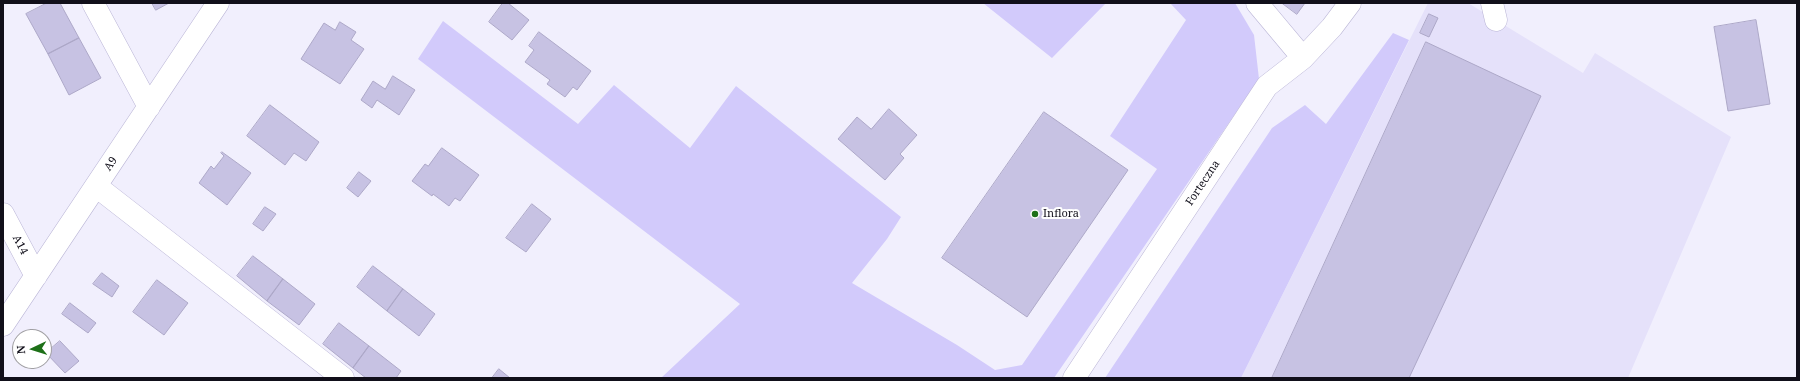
<!DOCTYPE html>
<html>
<head>
<meta charset="utf-8">
<style>
	body { margin:0 }
	#map { position:relative; width:1800px; height:381px; overflow:hidden; background:#f1effd; font-family:"Noto Serif",serif }
	canvas { display:block }
	.frame { position:absolute; inset:0; border:4px solid #110f1a; pointer-events:none }
	.north { position:absolute; left:12px; top:329px; width:40px; height:40px; box-sizing:border-box; background:#fff; border:1px solid #a09fa3; border-radius:50%; rotate:266deg; font-size:11px; font-weight:700; line-height:16px; text-align:center; color:#110f1a }
	.north::after { content:''; display:block; margin:auto; width:14px; height:18px; background:#1d7018; clip-path:polygon(50% 0,100% 100%,50% 72%,0 100%) }
</style>
</head>
<body>
<div id="map">
<canvas width="1800" height="381"></canvas>
<div class="frame"></div>
<div class="north">N</div>
</div>
<script>
const ctx = document.querySelector('canvas').getContext('2d');
ctx.lineJoin = 'round';
function fill(path, color) { ctx.fillStyle = color; ctx.fill(path, 'evenodd'); }
function trace(path, color, width, dash) { ctx.strokeStyle = color; ctx.lineWidth = width; ctx.lineCap = dash ? 'butt' : 'round'; ctx.setLineDash(dash || []); ctx.stroke(path); }
function write(font, color, halo, rows, align = 'center') {
  ctx.font = font + ' "Noto Serif",serif'; ctx.lineWidth = 4; ctx.setLineDash([]); ctx.textBaseline = 'middle'; ctx.strokeStyle = halo; ctx.fillStyle = color; for (const [text, x, y, turn = 0] of rows) {
    ctx.save(); ctx.translate(x, y); ctx.rotate((+turn || 0) * Math.PI / 180); ctx.textAlign = isNaN(turn) ? turn : align; if (halo) ctx.strokeText(text, 0, 0); ctx.fillText(text, 0, 0); ctx.restore();
  }
}
const built = new Path2D(`
	M1428,3H1468L1583,73L1595,53L1731,137L1628,378H1241Z`);
const green = new Path2D(`
	M983,3H1106L1052,58Z
	M1170,3H1235L1254,35L1259,79L1054,378H661L740,304L418,59L443,21L578,124L614,85L690,148L736,86L901,217L887,239L852,283L957,345L995,370L1022,365L1157,169L1110,136L1186,20Z
	M1393,33L1409,40L1241,378H1105L1272,128L1305,105L1326,124Z`);
const building = new Path2D(`
	M47,3H60L79,38L48,54L26,14Z
	M152,3H169L156,10Z
	M503,3H508L529,20L512,40L489,22Z
	M1282,3H1305L1297,14Z
	M1429,14L1438,18L1429,37L1420,33Z
	M1756,20L1770,104L1728,111L1714,27Z
	M340,22L356,32L351,40L364,49L340,84L301,59L324,23L335,30Z
	M539,32L591,71L577,90L573,87L565,97L547,84L550,80L525,62L534,50L529,46Z
	M79,38L101,78L69,95L48,54Z
	M1426,42L1541,96L1409,378H1272Z
	M393,76L415,90L399,115L377,100L372,108L361,100L373,81L385,89Z
	M270,105L319,142L306,161L294,153L285,165L247,136Z
	M889,109L917,135L900,154L904,158L885,180L838,139L857,117L871,129Z
	M1044,112L1128,170L1027,317L942,258Z
	M442,148L479,175L460,201L455,198L449,206L433,194L432,196L412,181L425,164L428,166Z
	M222,152L251,173L227,205L199,183L211,166L214,169L224,156L221,153Z
	M359,172L371,181L358,197L347,188Z
	M532,204L551,219L526,252L506,238Z
	M265,207L276,214L263,231L253,224Z
	M253,256L283,279L267,301L237,276Z
	M373,266L403,289L387,311L357,287Z
	M102,273L119,286L112,297L93,284Z
	M283,279L315,304L299,325L267,301Z
	M157,280L188,303L164,335L133,312Z
	M403,289L435,314L419,336L387,311Z
	M70,303L96,323L88,333L62,314Z
	M339,323L369,346L353,368L323,344Z
	M60,341L79,361L65,373L46,353Z
	M369,346L401,371L396,378H366L353,368Z
	M499,369L510,378H492Z`);
const minor = new Path2D(`
	M93,3L149,107
	M1257,3L1303,58
	M1492,3L1496,20
	M96,186L343,378
	M3,214L36,276
	M3,325L218,3
	M1074,378L1267,86L1303,58L1332,27L1350,3`);
const markers = [
	[1035,214,4,"#1d7018"]
];
const streetNames = [
	["A9",111,164,-56],
	["Forteczna",1203,183,-56],
	["A14",20,245,62]
];
const poiNames = [
	["Inflora",1043,214]
];
fill(built, '#e5e1fa');
fill(green, '#d2cafb');
fill(building, '#c7c2e3');
trace(building, '#ada8c8', 1);
trace(minor, '#bab5d6', 23);
trace(minor, '#fff', 22);
for (const [x, y, r, color] of markers) { const dot = new Path2D(); dot.arc(x, y, r, 0, 2 * Math.PI); ctx.fillStyle = color; ctx.fill(dot); trace(dot, '#fff', 1.5); }
write('11px', '#110f1a', '#fff', streetNames);
write('11px', '#110f1a', '#fff', poiNames, 'left');
</script>
</body>
</html>
